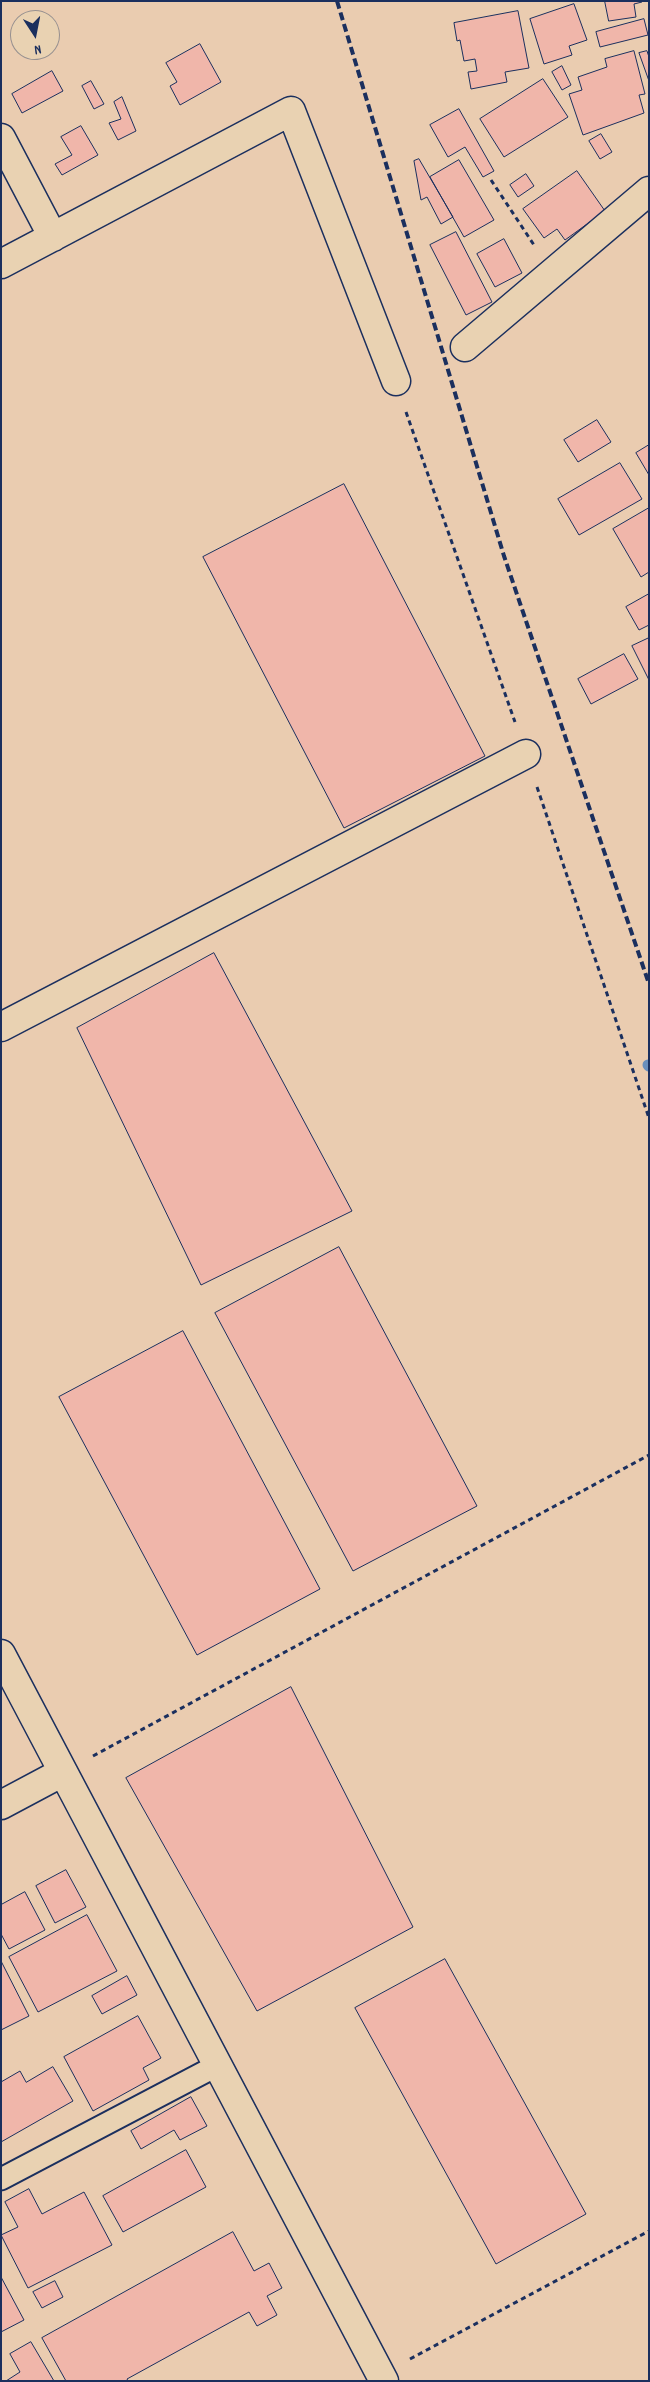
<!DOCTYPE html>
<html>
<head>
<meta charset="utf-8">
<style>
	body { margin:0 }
	#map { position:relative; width:650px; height:2382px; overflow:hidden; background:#eaccb0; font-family:Dekko,sans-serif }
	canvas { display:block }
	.frame { position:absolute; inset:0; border:2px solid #1b2f5e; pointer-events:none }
	.north { position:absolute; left:10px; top:10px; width:50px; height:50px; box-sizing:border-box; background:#e9d2b2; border:1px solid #979190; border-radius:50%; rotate:169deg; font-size:14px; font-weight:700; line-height:20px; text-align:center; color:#1b2f5e }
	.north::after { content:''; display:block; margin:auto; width:18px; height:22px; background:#1b2f5e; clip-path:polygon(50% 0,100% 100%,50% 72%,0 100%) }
</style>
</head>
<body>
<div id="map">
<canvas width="650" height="2382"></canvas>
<div class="frame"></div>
<div class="north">N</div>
</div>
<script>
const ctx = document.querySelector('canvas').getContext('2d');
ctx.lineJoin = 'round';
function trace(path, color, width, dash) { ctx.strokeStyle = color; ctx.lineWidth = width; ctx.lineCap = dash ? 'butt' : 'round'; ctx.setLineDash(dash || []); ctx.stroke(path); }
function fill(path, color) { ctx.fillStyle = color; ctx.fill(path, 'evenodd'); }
const stream = new Path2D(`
	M648,1065L649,1066`);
const building = new Path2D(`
	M605,1H642V2L634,4L636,17L609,21Z
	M574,4L587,40L569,46L572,55L544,64L530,19Z
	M518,11L529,68L505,72L507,82L471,89L468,72L477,71L475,59L464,61L460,40L457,41L454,23Z
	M644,19L648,35L600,47L596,32Z
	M200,44L221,82L180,105L170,86L177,82L166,63Z
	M634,51L645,94L639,95L644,113L583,135L569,94L582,90L578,77L607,67L605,59Z
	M647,51L649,57V81L639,53Z
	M562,66L571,85L562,90L552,72Z
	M52,71L63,91L22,113L12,94Z
	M543,79L568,117L504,157L480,119Z
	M91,81L104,104L94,109L82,86Z
	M122,97L136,131L118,140L109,123L121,119L114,102Z
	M459,109L494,171L483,177L465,147L448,157L430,125Z
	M81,126L98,155L62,175L55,164L72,155L61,137Z
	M601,134L612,152L600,159L589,141Z
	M419,159L453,217L441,224L427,197L421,200L414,161Z
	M459,160L494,220L464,237L430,177Z
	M577,171L605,211L565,240L557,229L544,238L523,209Z
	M526,174L534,186L518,197L510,185Z
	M456,232L492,302L466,315L430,245Z
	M504,239L522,273L495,287L477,254Z
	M597,420L611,442L578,462L564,440Z
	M649,445V475L636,453Z
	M620,463L642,499L579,535L558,499Z
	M344,484L485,756L344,828L203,557Z
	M649,508V572L641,577L613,529Z
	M649,594V625L639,630L626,607Z
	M649,638V680L632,646Z
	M624,654L638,679L591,704L578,679Z
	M214,953L352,1211L201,1285L77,1028Z
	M339,1247L477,1506L353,1571L215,1313Z
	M183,1331L320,1589L197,1655L59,1397Z
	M291,1687L413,1927L257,2011L126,1778Z
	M66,1870L86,1907L55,1923L36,1886Z
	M25,1892L45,1930L9,1949L1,1934V1905Z
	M87,1915L117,1971L38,2012L9,1957Z
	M445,1959L586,2214L496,2264L355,2008Z
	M1,1961L29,2016L1,2030Z
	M127,1976L137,1995L102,2014L92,1996Z
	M138,2016L161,2058L143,2068L149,2080L93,2111L64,2057Z
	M53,2067L73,2101L1,2142V2082L20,2071L26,2082Z
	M191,2097L207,2126L180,2140L174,2130L141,2149L131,2131Z
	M186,2150L206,2187L123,2232L103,2196Z
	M29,2189L42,2214L84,2192L112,2245L28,2288L1,2235L18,2227L5,2202Z
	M233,2232L254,2271L269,2263L282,2288L267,2296L277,2315L257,2326L249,2312L127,2379L128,2381H66L42,2338Z
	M1,2277L24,2320L1,2332Z
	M55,2281L63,2297L42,2308L33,2292Z
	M31,2342L54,2381H6L20,2372L10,2354Z`);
const path = new Path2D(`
	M491,180L534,245
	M406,412L515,722
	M537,787L649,1118
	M93,1756L649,1455
	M410,2359L649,2231`);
const service = new Path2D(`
	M1,2179L218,2065`);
const minor = new Path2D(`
	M1,138L53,237
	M1,264L291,111L396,381
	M465,347L649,191
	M1,1027L526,754
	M1,1654L384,2381
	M1,1805L63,1772`);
const rail = new Path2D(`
	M337,1L504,556L649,984`);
trace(stream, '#6a8fbc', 11);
fill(building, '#f0b6aa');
trace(building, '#1b2f5e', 1);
trace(service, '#1b2f5e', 25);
trace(minor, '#1b2f5e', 31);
trace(path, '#1b2f5e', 3, [5, 4]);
trace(service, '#e9d2b2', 21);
trace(minor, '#e9d2b2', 28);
trace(rail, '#1b2f5e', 4, [8, 4]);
</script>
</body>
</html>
